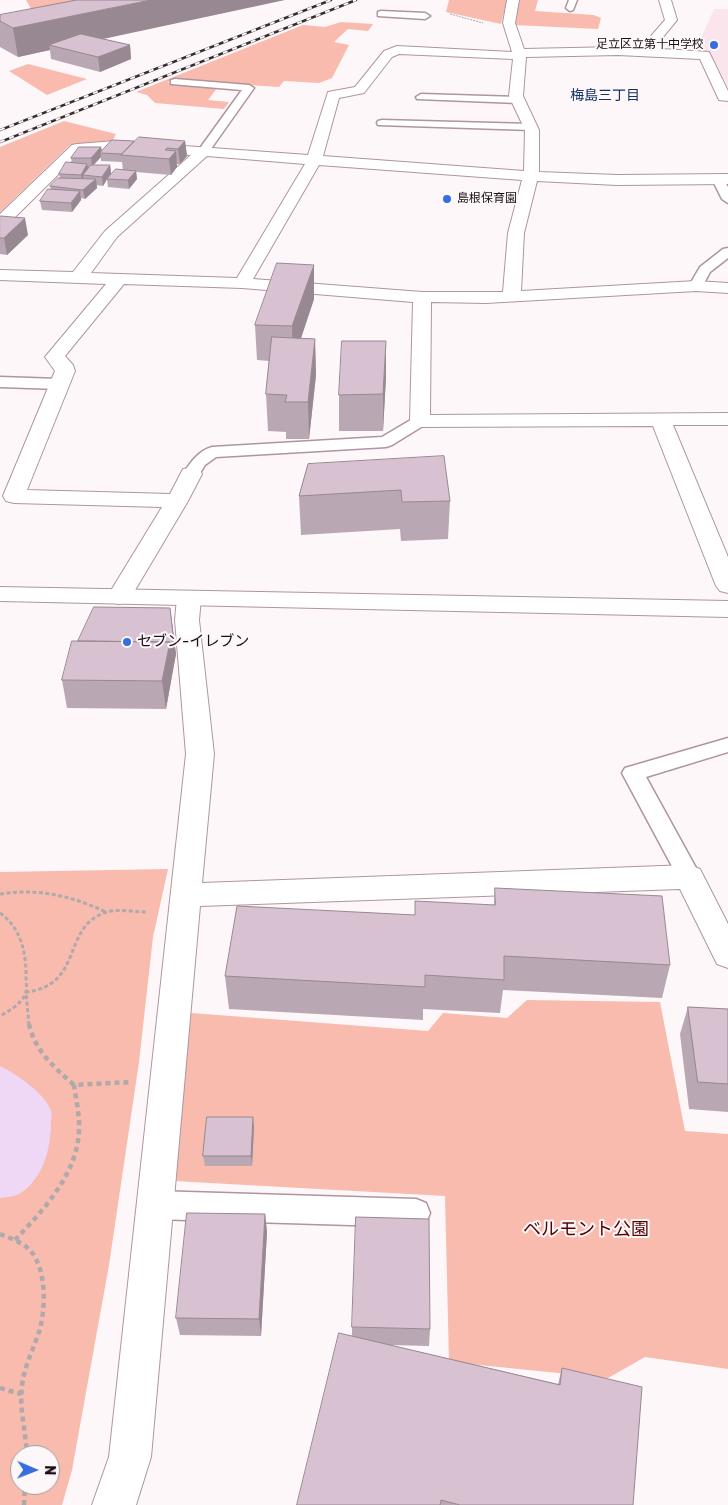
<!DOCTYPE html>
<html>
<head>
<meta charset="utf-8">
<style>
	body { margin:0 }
	#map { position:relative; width:728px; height:1505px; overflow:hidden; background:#fdf7f9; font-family:Rubik,sans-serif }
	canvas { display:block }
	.north { position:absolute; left:10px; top:1445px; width:50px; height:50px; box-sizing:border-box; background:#fdf7f9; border:1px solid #a29b9d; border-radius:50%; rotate:91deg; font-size:14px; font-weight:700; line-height:20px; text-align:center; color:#1a1014 }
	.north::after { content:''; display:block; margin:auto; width:18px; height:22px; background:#356edd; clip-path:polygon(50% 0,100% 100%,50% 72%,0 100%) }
</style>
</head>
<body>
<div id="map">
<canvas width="728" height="1505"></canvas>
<div class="north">N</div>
</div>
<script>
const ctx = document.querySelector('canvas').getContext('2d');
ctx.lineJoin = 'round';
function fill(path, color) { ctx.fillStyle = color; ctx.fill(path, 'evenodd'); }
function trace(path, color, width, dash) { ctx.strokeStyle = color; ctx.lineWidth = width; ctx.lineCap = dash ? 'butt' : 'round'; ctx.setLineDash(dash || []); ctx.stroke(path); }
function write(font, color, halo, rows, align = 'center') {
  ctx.font = font + ' Rubik,"Noto Sans JP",sans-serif'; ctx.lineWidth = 4; ctx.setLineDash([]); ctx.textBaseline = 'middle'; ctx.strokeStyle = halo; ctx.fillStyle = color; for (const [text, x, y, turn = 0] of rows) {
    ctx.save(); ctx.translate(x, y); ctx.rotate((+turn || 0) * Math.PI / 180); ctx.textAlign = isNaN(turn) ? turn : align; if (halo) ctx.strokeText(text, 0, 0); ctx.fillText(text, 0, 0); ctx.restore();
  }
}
const built = new Path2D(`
	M714,9H728V86L709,52H698L701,38Z`);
const green = new Path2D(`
	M26,0H151L39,23Z
	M449,0H507L501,24L446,12Z
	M520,0H538L535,11L594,15L601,18L598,29L514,25Z
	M341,22L373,24L368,31L348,29L334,42L349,45L332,78L319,83L284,81L279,87L171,80L168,83L218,87L208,100L229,102L224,109L155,103L147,95L136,92L303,25L325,27Z
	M28,64L87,79L47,95L9,71Z
	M64,121L116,134L112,142L70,145L0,212V147Z
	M168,869L153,937L139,1062L109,1265L72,1470L62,1505H0V872ZM20,1455H50V1485H20Z
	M527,1000L660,1002L685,1131L728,1134V1369L645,1357L608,1378L449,1362L445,1196L174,1181L191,1013L428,1031L443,1013L507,1018Z`);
const water = new Path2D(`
	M0,1066C16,1074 45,1093 51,1111C52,1114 51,1120 51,1123C51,1148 43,1180 19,1194C14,1197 6,1197 0,1198Z`);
const pathFar2 = new Path2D(`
	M450,14L483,23`);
const pathFar1 = new Path2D(`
	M0,894C38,888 72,896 106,912
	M0,913C21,928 26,952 26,976C26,981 27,987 26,992C23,1003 9,1011 0,1016
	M29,1025L26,992C84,985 61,929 104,913C117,908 133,912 147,912`);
const path = new Path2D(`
	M29,1024C35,1051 54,1067 74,1085
	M0,1234C10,1238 22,1242 30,1250C47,1269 46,1309 39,1332C33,1350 24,1367 22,1386C19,1409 26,1432 27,1455
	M15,1240C43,1210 77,1175 79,1131C80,1116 76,1100 74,1085L131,1082
	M0,1388L21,1394
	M24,1505L25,1485`);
const lane = new Path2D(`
	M569,0H577L573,10L570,11L566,8Z
	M381,11L425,13L430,16L425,19L378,16V12Z
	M175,79L249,85L254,88L208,153L204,154L198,151L242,90L171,84V80Z
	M421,94L518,97L523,100L518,103L417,99L416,97Z
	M382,120L531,124L536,127L531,130L378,125L377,123L378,121Z
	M719,177L723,179L728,187V203L722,199L713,181Z
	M728,248V258L710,272L701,289H691L689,286L700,267L723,249Z
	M0,377L59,379L64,381L67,384L64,387L59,389L0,387Z
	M420,416L426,418L428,421L426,424L392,445L386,447L216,457L205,465L197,478H185L183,474C190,463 198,451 212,447L382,437L414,418Z
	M728,738V752L646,777L701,877L697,883L689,886L681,883L622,773L625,768Z
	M155,1191L416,1199L426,1203L430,1213L426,1223L416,1227L155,1219L145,1215L141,1205L145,1195Z`);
const street = new Path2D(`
	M507,0H519L515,23L524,49L618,47L649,49L651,36L665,20L659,0H671L677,20L663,37L662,49L709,52L728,91V101L719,100L700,59L618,55L526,57L523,96L539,130V172L617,175L728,174V184L617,185L537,181L524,233L521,291L696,281L728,283V293L696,291L486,303L431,302L430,415L728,413V425H673L728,557V593L720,591L716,586L653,426L420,427L413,425L410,421L413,302L242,288L124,284L65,356L73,365L75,371L27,490L170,494L183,469L191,468L199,469L202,474L188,501L131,597L128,602L119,604L110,602L107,597L162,507L14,503L6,501L3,496L55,371L45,357L106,284L0,280V270L73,272L105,231L191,155L116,149L81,152L6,226L0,228V214L72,145L77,144L116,141L308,155L328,92L355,87L384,51L397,46L512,52L503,23ZM399,54L513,59L509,96L525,130L524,171L323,156L339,98L364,93L392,57ZM207,156L305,164L237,278L91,273L117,237ZM319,165L522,180L508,233L503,292H422L253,279Z
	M189,591L198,593L201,598L199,620L214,754L202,883L689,865L700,869L728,924V968L717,964L680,889L200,906L151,1457L136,1505H92L109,1457L186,754L175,620L177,598L180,593Z`);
const secondary = new Path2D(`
	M0,587L728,601V617L0,601Z`);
const rail = new Path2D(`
	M0,130L331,0
	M0,142L356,0`);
const wall = new Path2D(`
	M0,15L130,45L131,59L100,72L51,59L50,50L18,57L0,47Z
	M134,141H185L187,156L180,164H177V167L171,175L136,172L137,179L129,189L108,187L107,179L103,186L96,185L97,188L85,199L81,198V200L72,212L42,210L40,201L51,189L50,186L60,178L59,174L72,163L71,158L101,147L102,151ZM101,157V161L122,162L123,170L109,176L111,173L110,165H94Z
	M0,216L28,235L7,255L0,254Z
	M314,265V299L301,338L315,339L316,375L309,439H286V432L268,431L266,394L269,361L257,360L255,325Z
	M386,377L383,431H339V395Z
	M308,464L450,501L448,539L401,541L400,529L301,535L299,496Z
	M170,608L176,654L166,709L67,708L62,680L78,641Z
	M495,888L670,965L662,998L503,990L500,1013L423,1009V1020L229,1009L225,976L415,915L494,905Z
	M688,1007L728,1009V1112L689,1109L680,1034Z
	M254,1127L252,1166H205L203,1156Z
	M265,1214L267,1232L261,1336L180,1335L176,1318Z
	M352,1327L430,1329L429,1346L390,1345L558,1384L562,1368L633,1505H297L352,1336Z`);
const shadedWall = new Path2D(`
	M151,0H285L61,48L49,45L50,50L18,57L13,28Z
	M130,45L131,59L100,72L98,57Z
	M185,141L187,156L180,164L178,149Z
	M101,147L102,153H100L101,157L92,166L91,158Z
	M176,151L177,167L171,175L169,159Z
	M87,164L89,172L83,175L84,180L82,184L81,175Z
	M110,165L111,173L103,186L102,177Z
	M136,171L137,179L129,189L128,180Z
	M96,179L97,188L85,199L83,190Z
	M80,191L81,200L72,212L71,203Z
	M25,218L28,235L7,255L4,238Z
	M314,265V299L293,362L292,326Z
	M315,339L316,375L309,439L308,402Z
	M386,341V377L383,431V394Z
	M170,608L176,654L173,670L171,650Z
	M170,642L173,670L166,709L162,681Z
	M253,1117L254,1127L252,1166L251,1156Z
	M265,1214L267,1232L261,1336L259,1319Z`);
const building = new Path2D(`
	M77,0H151L13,28L0,21V15Z
	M81,34L130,45L98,57L49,45Z
	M139,137L185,141L178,149L167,148L165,150L176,151L169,159L121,155Z
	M112,140L134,141L122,154L100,153Z
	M79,147H101L91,158H71Z
	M66,162L87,164L81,175L59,174Z
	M91,165H110L102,177L83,175Z
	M116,169L136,171L128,180L107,179Z
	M58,178L96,179L83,190L50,186Z
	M48,189L80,191L71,203L40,201Z
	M0,216L25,218L4,238H0Z
	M277,263L314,265L292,326L255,325Z
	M272,337L315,339L308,402H285L287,395L266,394Z
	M342,341H386L383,394L339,395Z
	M444,456L450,501L402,502L401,490L299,496L308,464Z
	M94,607L170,608L173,634L171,650L170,642L78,641Z
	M72,641L170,642L162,681L62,680Z
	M495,888L662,896L670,965L504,956V980L425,975V987L225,976L237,906L415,915V901L495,905Z
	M688,1007L728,1009V1084L698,1082Z
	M207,1117H253L251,1156H203Z
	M187,1213L265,1214L259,1319L176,1318Z
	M356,1217L429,1219L430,1329L352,1327Z
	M339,1333L560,1385L562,1368L642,1387L633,1505H460L441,1500L440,1505H297Z`);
const markers = [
	[714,45,5,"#356edd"],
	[447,199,5,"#356edd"],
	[127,642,5,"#356edd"]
];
const farPoinames = [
	["足立区立第十中学校",704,45],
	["島根保育園",457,199,"left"]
];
const farNeighbourhoodnames = [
	["梅島三丁目",605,96]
];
const poiNames = [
	["セブン-イレブン",137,642]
];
const nearParknames = [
	["ベルモント公園",586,1230]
];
fill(built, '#fbe5ed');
fill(green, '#f8bbae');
fill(water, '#eed8f5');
trace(lane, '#af959e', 3);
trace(street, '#af959e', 2);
trace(secondary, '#af959e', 2);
trace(pathFar2, '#b0a9ab', 1, [2, 1]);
trace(pathFar1, '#b0a9ab', 3, [4, 2.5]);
trace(path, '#b0a9ab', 4.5, [5, 4]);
fill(lane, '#fff');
fill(street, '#fff');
fill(secondary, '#fff');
trace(rail, '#352c2f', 2.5);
trace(rail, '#fdf7f9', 2, [5]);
fill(wall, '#baa7b4');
fill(shadedWall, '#978892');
fill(building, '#d8c2d1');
trace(building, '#978892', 1);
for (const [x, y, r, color] of markers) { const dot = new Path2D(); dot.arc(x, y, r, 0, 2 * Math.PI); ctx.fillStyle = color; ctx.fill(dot); trace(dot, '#fdf7f9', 2); }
write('12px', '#1a1014', '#fdf7f9', farPoinames, 'right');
write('14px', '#143065', '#fdf7f9', farNeighbourhoodnames);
write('15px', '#1a1014', '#fdf7f9', poiNames, 'left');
write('18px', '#570400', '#fdf7f9', nearParknames);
</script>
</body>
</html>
